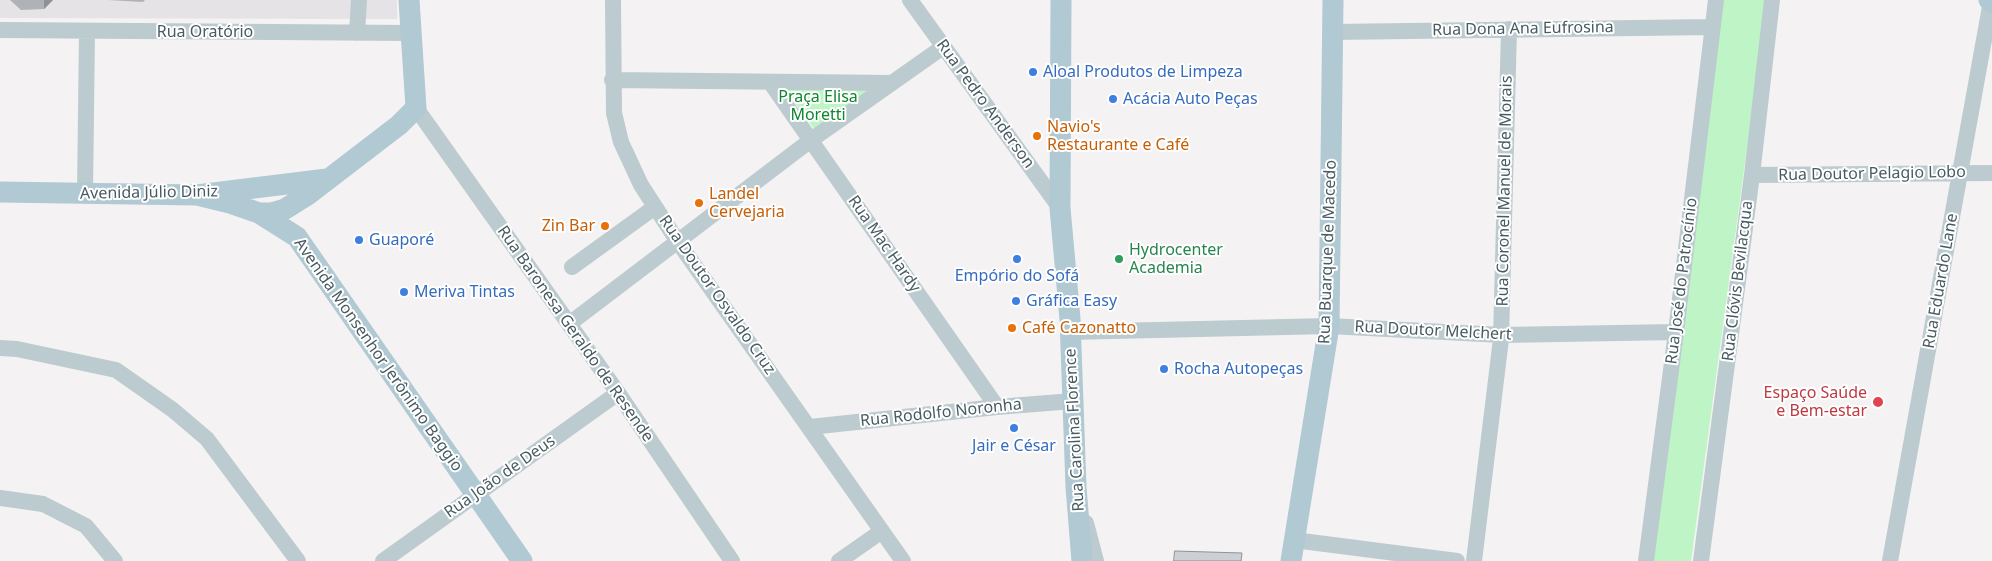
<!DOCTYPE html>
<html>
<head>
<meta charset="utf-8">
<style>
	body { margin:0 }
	canvas { display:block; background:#f4f2f2 }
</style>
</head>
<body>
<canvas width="1992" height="561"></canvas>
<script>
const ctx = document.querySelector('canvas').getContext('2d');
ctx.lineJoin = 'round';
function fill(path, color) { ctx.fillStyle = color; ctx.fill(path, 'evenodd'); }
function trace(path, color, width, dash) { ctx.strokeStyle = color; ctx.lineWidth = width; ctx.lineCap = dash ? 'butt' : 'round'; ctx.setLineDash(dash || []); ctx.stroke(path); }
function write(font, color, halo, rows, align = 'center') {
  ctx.font = font + ' "Noto Sans",sans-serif'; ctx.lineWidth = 4; ctx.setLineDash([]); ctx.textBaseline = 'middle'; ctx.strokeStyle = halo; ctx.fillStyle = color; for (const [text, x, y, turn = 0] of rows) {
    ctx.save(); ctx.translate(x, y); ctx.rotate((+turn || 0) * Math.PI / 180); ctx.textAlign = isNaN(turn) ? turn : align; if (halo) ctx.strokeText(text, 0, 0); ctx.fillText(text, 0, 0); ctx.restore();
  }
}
const education = new Path2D(`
	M0,0H397V19L0,18Z`);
const green = new Path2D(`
	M1717,0H1767L1691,561H1653Z
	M785,89L872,90L815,130Z`);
const minor = new Path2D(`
	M613,0L614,113L621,142L641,185L678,242L903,561
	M910,0L1060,208
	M0,30L410,33
	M1333,32L1712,27
	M357,33L359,0
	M612,80L892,83
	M770,82L997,407
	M416,108L618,393L732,561
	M1752,175L1992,173
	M85,194L87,32
	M572,267L655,207
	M569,324L811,140L943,47
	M1070,332L1329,326L1502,335L1676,332
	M0,348L17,349L116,370L173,410L207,439L298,561
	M810,427L997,407L1073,401
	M0,498L43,504L86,526L115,561
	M1086,523L1096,561
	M1294,540L1457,561
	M383,561L618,393
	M839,561L882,531
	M1474,561L1501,339L1509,29
	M1646,561L1676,332L1716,0
	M1701,561L1752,175L1772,0
	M1890,561L1991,1`);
const major = new Path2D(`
	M1061,0L1060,208L1070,319L1076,487L1082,561
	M1989,0L1992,2
	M0,192L197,195L327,179
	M197,195L230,203L259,213L297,237L522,561
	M259,213H271L285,209L309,194L399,125L416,108L409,0
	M1291,561L1329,326L1333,0`);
const wall = new Path2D(`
	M10,0H53L44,9L21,10Z
	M108,0H145L143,2Z`);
const shadedWall = new Path2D(`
	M44,0H53L44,9Z`);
const building = new Path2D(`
	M1175,551L1242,553L1241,561H1174Z`);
const markers = [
	[1033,72,5,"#3f7fe0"],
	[1113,99,5,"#3f7fe0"],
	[1037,136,5,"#e8710a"],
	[699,203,5,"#e8710a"],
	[605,226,5,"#e8710a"],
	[359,240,5,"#3f7fe0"],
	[1017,259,5,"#3f7fe0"],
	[1119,259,5,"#2e9e5b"],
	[404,292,5,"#3f7fe0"],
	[1016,301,5,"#3f7fe0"],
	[1012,328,5,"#e8710a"],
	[1164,369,5,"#3f7fe0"],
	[1878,402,6,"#e0444e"],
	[1014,428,5,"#3f7fe0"]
];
const streetNames = [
	["Rua Dona Ana Eufrosina",1523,29,-1],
	["Rua Oratório",205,32],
	["Rua Pedro Anderson",985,104,54],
	["Rua Doutor Pelagio Lobo",1872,174,-1],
	["Rua Coronel Manuel de Morais",1505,191,-89],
	["Avenida Júlio Diniz",149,193,-1],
	["Rua Mac Hardy",884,244,55],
	["Rua Buarque de Macedo",1328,252,-88],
	["Rua José do Patrocínio",1682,281,-83],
	["Rua Clóvis Bevilacqua",1738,281,-83],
	["Rua Eduardo Lane",1941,281,-80],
	["Rua Doutor Osvaldo Cruz",717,295,55],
	["Rua Doutor Melchert",1433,331,3],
	["Rua Baronesa Geraldo de Resende",575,334,55],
	["Avenida Monsenhor Jerônimo Baggio",378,355,55],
	["Rua Rodolfo Noronha",941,413,-6],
	["Rua Carolina Florence",1075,430,-93],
	["Rua João de Deus",500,477,-35]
];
const shopNames = [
	["Aloal Produtos de Limpeza",1043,72],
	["Acácia Auto Peças",1123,99],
	["Guaporé",369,240],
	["Empório do Sofá",1017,276,"center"],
	["Meriva Tintas",414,292],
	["Gráfica Easy",1026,301],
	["Rocha Autopeças",1174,369],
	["Jair e César",1014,446,"center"]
];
const parkNames = [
	["Praça Elisa",818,97],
	["Moretti",818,115]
];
const foodNames = [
	["Navio's",1047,127],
	["Restaurante e Café",1047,145],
	["Landel",709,194],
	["Cervejaria",709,212],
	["Zin Bar",595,226,"right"],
	["Café Cazonatto",1022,328]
];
const leisureNames = [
	["Hydrocenter",1129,250],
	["Academia",1129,268]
];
const healthNames = [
	["Espaço Saúde",1867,393],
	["e Bem-estar",1867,411]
];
fill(education, '#e5e3e5');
fill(green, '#bef4c6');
trace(minor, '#bccbcf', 16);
trace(major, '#b0c9d2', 21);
fill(wall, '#afb3b7');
fill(shadedWall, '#8f9295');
fill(building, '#ccd0d5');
trace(building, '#8f9295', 1);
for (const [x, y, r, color] of markers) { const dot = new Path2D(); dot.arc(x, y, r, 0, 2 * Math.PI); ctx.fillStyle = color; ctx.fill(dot); trace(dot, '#fff', 2); }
write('16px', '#485b61', '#fff', streetNames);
write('16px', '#366cbe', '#fff', shopNames, 'left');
write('16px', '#0f862e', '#fff', parkNames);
write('16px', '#c56008', '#fff', foodNames, 'left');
write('16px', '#27864d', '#fff', leisureNames, 'left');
write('16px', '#be3a42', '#fff', healthNames, 'right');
</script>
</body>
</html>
